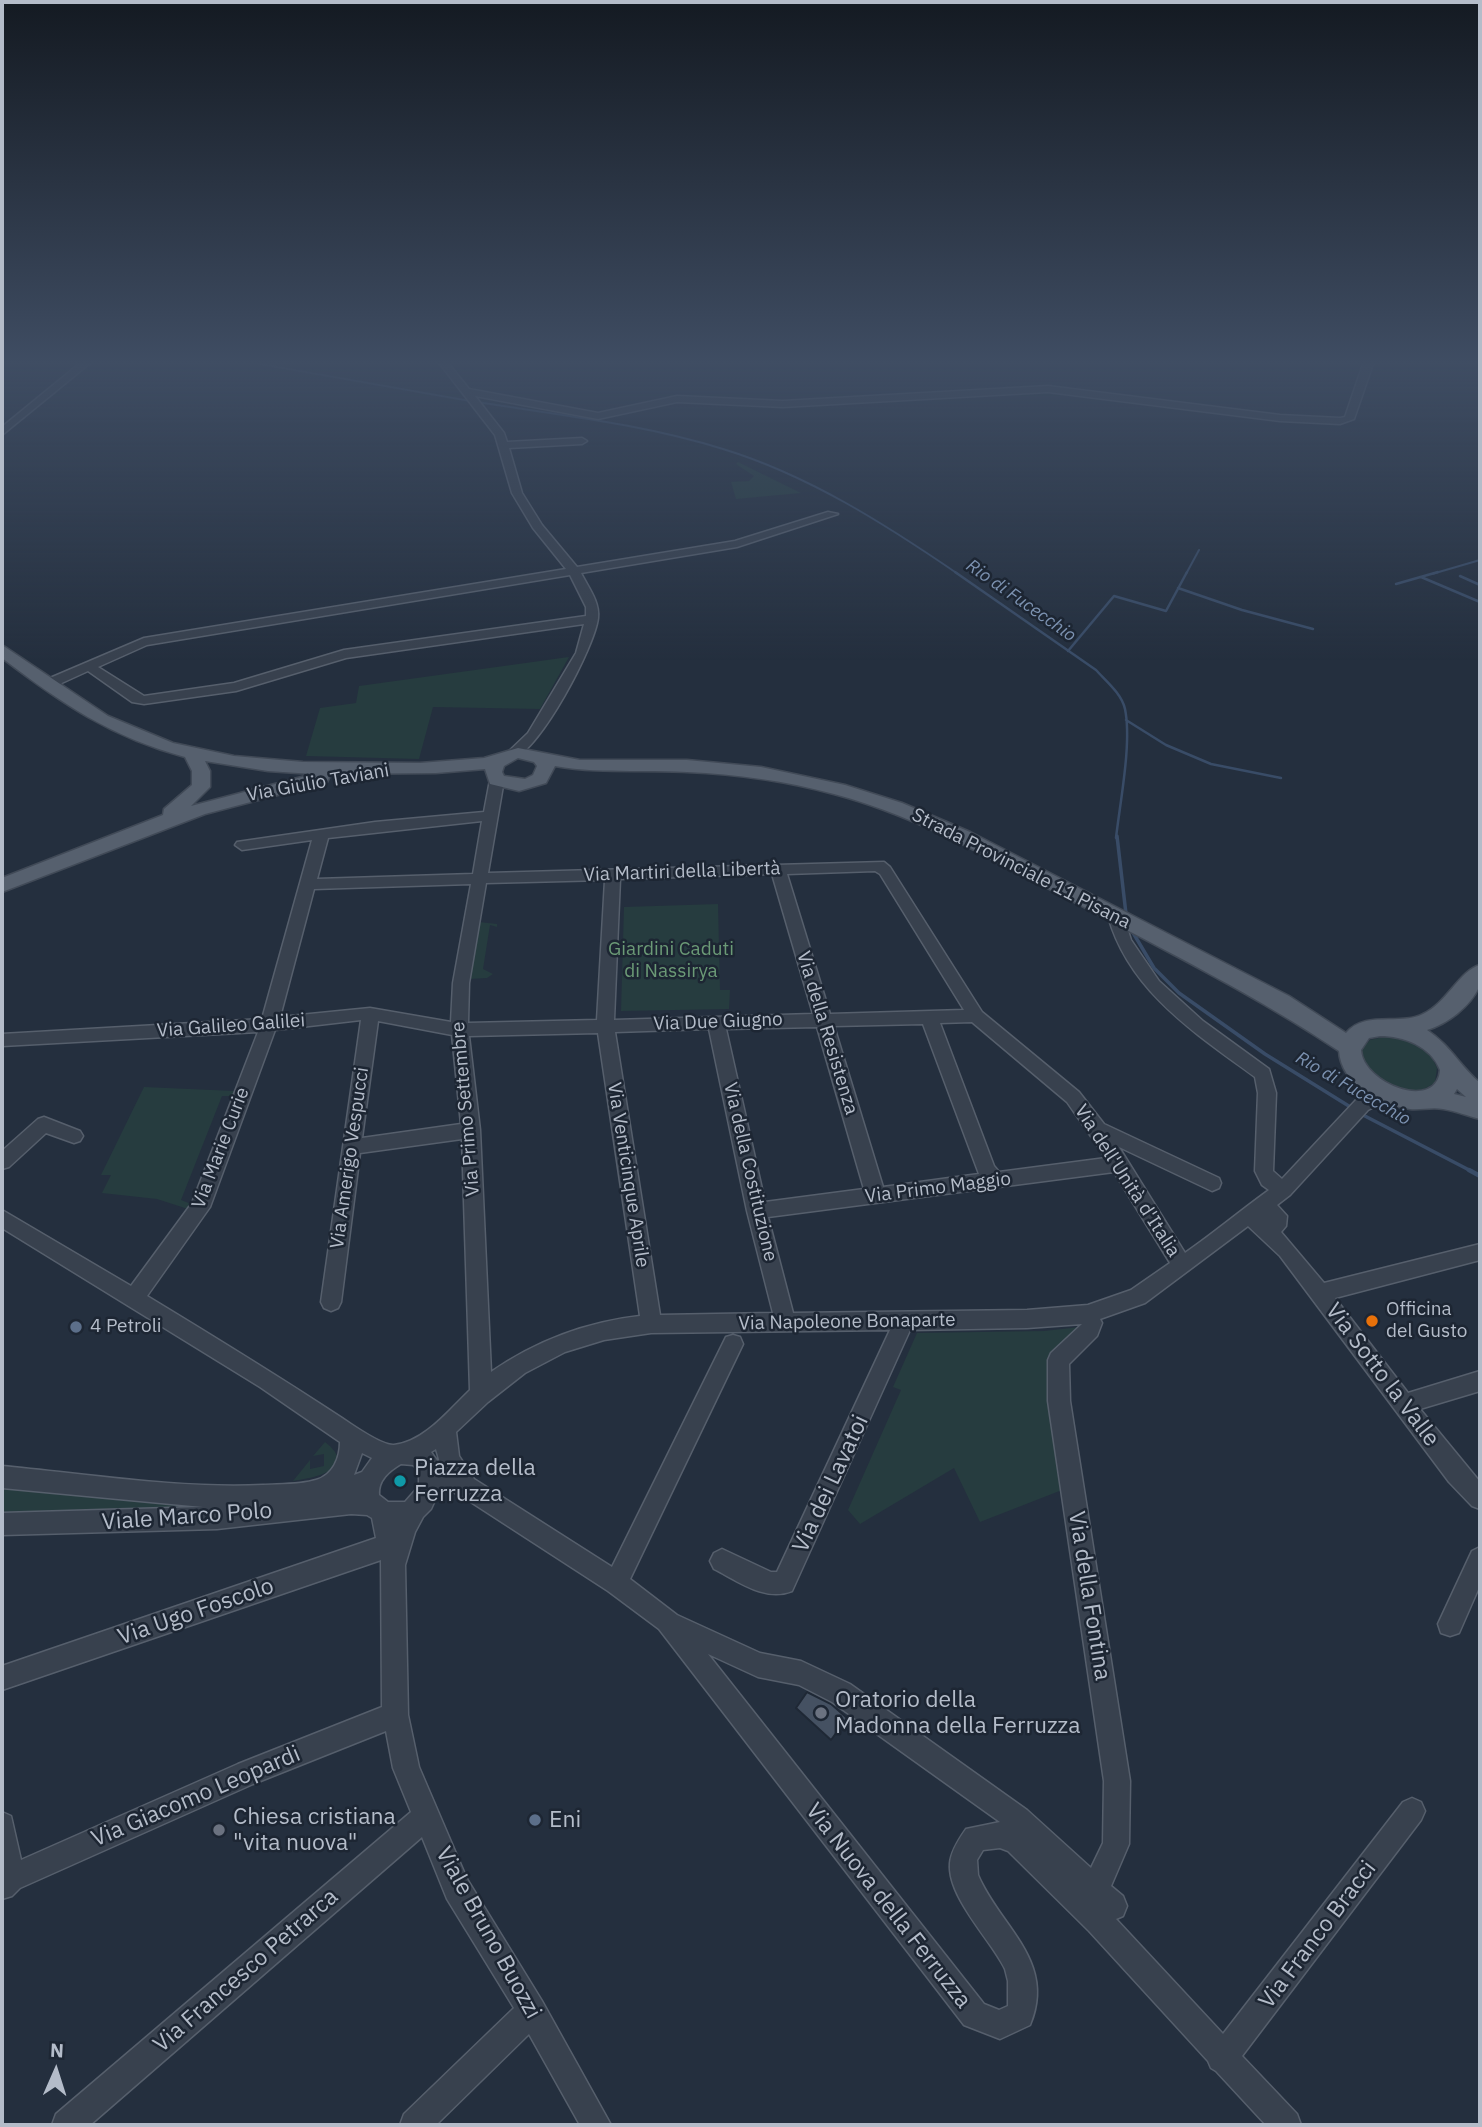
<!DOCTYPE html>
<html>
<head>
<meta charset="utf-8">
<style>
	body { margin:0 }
	#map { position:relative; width:1482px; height:2127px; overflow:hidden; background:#242f3e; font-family:"IBM Plex Sans",sans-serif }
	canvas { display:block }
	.frame { position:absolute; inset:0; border:4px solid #b4bcc9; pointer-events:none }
	.north { position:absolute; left:21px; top:2036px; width:70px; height:70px; -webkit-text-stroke:5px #1d2633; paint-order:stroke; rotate:3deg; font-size:19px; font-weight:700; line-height:28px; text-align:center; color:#b4bcc9 }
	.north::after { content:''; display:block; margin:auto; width:24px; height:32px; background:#b4bcc9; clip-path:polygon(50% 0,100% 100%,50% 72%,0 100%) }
</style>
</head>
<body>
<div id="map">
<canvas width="1482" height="2127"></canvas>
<div class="frame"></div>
<div class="north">N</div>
</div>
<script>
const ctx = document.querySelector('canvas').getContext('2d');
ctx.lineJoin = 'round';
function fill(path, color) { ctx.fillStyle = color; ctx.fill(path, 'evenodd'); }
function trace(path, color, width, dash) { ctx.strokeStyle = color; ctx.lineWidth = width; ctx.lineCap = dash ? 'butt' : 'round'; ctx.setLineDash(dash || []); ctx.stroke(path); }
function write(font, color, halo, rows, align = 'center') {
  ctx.font = font + ' "IBM Plex Sans",sans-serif'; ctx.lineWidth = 5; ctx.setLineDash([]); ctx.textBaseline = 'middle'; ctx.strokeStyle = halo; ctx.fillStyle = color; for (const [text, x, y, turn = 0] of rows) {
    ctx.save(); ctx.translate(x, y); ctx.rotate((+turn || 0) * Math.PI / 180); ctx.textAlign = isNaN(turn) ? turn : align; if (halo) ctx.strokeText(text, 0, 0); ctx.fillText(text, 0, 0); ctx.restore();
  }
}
const green = new Path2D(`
	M738,462L801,493L736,499L731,482L749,481L754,476L736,464Z
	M569,657L540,709L433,707L419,759L306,756L320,708L356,703L359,686Z
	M718,904L720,990H730L729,1009L621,1011L624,907Z
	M479,922L497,924V927L490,925L483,969L493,974L487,978L469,979Z
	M1388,1036C1409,1038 1429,1047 1437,1068L1435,1082C1413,1101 1390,1085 1369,1074L1360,1051L1370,1040Z
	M144,1087L234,1091L232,1096H222L181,1200L191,1204L188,1209L157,1199L102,1193L111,1175H101Z
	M1080,1327L1056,1357L1062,1490L980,1522L954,1468L860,1524L848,1510L901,1390L893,1387L917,1333L1044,1331Z
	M325,1442C360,1469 314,1478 293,1481L310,1460V1469L324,1466V1454L313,1456Z
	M2,1483L213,1502V1509L2,1513Z`);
const streamFar3 = new Path2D(`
	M260,364L470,401
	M477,402C559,415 643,424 723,449C808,475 885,524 958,574
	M1186,574L1199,550
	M1432,574L1480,560`);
const streamFar2 = new Path2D(`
	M955,572L1096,670C1106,681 1122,694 1125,709C1132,743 1120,802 1116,838
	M1460,576L1480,585
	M1421,577L1480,602
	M1396,584L1438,572
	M1178,588L1242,610L1313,629
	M1068,651L1114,596L1166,611L1187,572
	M1126,720L1166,745L1211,764L1281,778`);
const streamFar1 = new Path2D(`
	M1117,836L1126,914
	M1132,931L1154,968L1179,993L1265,1054L1352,1108
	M1361,1114L1473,1172`);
const stream = new Path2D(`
	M1469,1170L1480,1176`);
const building = new Path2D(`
	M807,1692L831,1704L847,1718L831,1740L796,1708Z`);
const minor = new Path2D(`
	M79,364H89L2,435V427Z
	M440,364H449L469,389L598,413L677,396L783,401L1048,386L1280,415L1340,418L1345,417L1363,364H1373L1354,419L1340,424L1280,421L1048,392L783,407L677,402L598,419L475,396L504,433L507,442L582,438L587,441L582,444L509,448L522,493L542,525L577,567L735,541L828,512L838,514L737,547L581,573C588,587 600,602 598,618C595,646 540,751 513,758L506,754L528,733L576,653L584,624L346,658L236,691L144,704L132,702L88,671L53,687H43V681L144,638L566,569L533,528L512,493L495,435ZM570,575L586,607V616L344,650L234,683L144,696L98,667L147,645Z
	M497,776L504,780L488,873L884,862L890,867L982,1012L1079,1092L1104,1124L1219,1178L1221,1183L1219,1188L1212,1191L1119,1147L1185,1253C1214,1233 1241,1210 1269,1190L1262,1185L1255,1171L1258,1093L1255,1077C1195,1033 1129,991 1108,916L1110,912H1122L1131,940L1159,981L1203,1021L1269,1069L1276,1093L1273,1171L1282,1179L1356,1100L1371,1093H1407L1410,1098L1407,1103L1374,1107L1368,1110L1290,1195L1277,1205L1287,1216L1286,1226L1281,1232L1324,1283L1480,1244V1260L1335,1298L1408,1393L1480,1371V1391L1420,1409L1480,1482V1509L1472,1506L1449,1482L1280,1256L1248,1226L1145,1303L1100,1319L1102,1323L1097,1336L1069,1364L1070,1401L1130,1781L1129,1844L1111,1886L1123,1896L1127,1906L1123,1916L1116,1919L1223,2034L1403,1802L1412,1798L1421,1802L1425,1811L1421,1820L1242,2056L1297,2114L1301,2125H1266L1216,2071L1211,2068L1208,2061L1089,1931L1008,1851L1000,1848L983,1850L977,1860L978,1875C1000,1927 1057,1961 1030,2025L1000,2039L964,2025L659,1629L608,1591L460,1495L441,1487L431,1509L423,1517L415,1532L405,1565L408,1715L419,1767L467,1879L542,2001L611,2125H580L529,2034L436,2125H400L404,2114L514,2008L447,1899L422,1837L90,2125H52L56,2114L411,1812L393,1768L386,1731L253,1784L20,1888L12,1896L2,1899V1812L11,1816L21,1860L238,1764L382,1707L381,1560L2,1690V1666L376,1538L372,1518L367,1515L351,1514L217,1529L2,1535V1513L203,1507L2,1488V1466C88,1474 177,1489 263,1485C280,1484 300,1485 316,1480C333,1475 340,1458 340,1442L260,1387L2,1228V1210L131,1286L192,1203L258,1032L2,1046V1034L262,1019L312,840L242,850L235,845L237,842L375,822L484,812L490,780ZM482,821L473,874L317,879L328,838ZM875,871L880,874L964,1010L830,1014L787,874ZM772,874L813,1014L614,1020L620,879ZM605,880L597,1020L468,1023L469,983L486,883ZM471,884L453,983L451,1022L370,1008L280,1017L314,889ZM361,1020L321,1302L324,1308L331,1311L338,1308L341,1302L360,1153L462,1139L470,1390C449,1410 424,1442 394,1445C383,1446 352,1425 342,1418C278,1376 213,1336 147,1296L210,1207L275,1030ZM378,1021L452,1035L461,1124L362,1138ZM972,1022L1067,1102L1106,1158L999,1172L994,1166L940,1023ZM923,1024L979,1174L883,1187L834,1026ZM817,1027L864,1189L765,1202L726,1029ZM709,1029L747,1211L773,1313L660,1315L615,1032ZM598,1033L640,1316C586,1322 536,1341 491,1372L480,1130L469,1036ZM1114,1172L1170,1263L1131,1290L1088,1305L1027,1310L793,1313L768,1217ZM1082,1324L1051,1353L1048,1360V1401L1104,1781L1103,1843L1091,1868L1027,1810L850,1684L801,1661L760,1653L677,1615L630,1579L743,1344L740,1337L733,1335L726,1337L612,1567L474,1479L459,1456L456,1432L488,1402L525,1373L565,1352L604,1340L651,1333L890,1330L777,1572H771L722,1549L714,1553L710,1561L714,1569C738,1581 765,1602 792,1591L910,1330L1027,1328ZM436,1449L441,1466L431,1452ZM362,1453L372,1458L362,1472L354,1475ZM401,1464L413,1465L419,1470V1486L405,1502H388L379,1495C378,1480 389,1471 401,1464ZM708,1654L758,1677L799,1685L832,1702L1000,1822L966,1829C959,1839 951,1851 950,1863C947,1897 991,1940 1005,1969L1008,1981V2006L999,2010L984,2004Z
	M44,1117L80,1131L83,1136L80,1141L74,1143L46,1133L9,1167L2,1169V1151L38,1119Z
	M1480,1547V1585L1459,1633L1450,1636L1441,1633L1438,1624L1472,1551Z`);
const major = new Path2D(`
	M2,645L108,716L173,743L234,756L303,762L420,763L484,758L518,748L580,760H687L761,767L845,785L902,803L970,832L1289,996L1346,1033C1365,1010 1399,1026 1423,1014C1446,1004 1460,970 1480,965C1480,971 1482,981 1479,987C1470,1007 1447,1024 1427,1030C1450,1045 1460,1066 1480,1083V1119C1468,1116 1456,1111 1443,1109C1432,1107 1421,1110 1410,1109C1380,1105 1341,1084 1339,1051C1255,995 1168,952 1080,905C1000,864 921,817 834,794C786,781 736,774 687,772C643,769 599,774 555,766L546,783L519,791L490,784L485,769L436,773L327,774L329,778L327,782L205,814L2,892V878L163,815L164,809L192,785V771L185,757C111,737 61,703 2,658ZM518,758L534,762L537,766L533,775L525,779L504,776L502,772L504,766ZM205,761L268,771L313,774L191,806L210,787V771ZM1380,1036C1403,1036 1431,1046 1440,1070C1437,1112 1363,1084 1361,1050L1369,1038ZM1457,1089L1466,1097L1454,1094Z`);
const markers = [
	[1372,1321,7,"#e8710a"],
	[76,1327,7,"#5c6f8a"],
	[400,1481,7,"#0f9aa8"],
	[821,1713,7,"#6b7280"],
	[535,1820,7,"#5c6f8a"],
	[219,1830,7,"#6b7280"]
];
const farWaternames = [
	["Rio di Fucecchio",1021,601,35],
	["Rio di Fucecchio",1353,1089,30]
];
const streetNames = [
	["Via Giulio Taviani",318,783,-10],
	["Strada Provinciale 11 Pisana",1021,869,27],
	["Via Martiri della Libertà",682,872,-2],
	["Via Due Giugno",718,1022,-2],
	["Via Galileo Galilei",231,1026,-4],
	["Via della Resistenza",827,1033,73],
	["Via Primo Settembre",466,1109,-95],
	["Via Marie Curie",221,1148,-69],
	["Via Amerigo Vespucci",350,1158,-82],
	["Via della Costituzione",750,1172,77],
	["Via Venticinque Aprile",628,1175,81],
	["Via dell'Unità d'Italia",1127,1181,57],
	["Via Primo Maggio",938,1188,-7],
	["Via Napoleone Bonaparte",847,1322,-1]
];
const parkNames = [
	["Giardini Caduti",671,950],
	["di Nassirya",671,972]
];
const poiNames = [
	["Officina",1386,1310],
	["del Gusto",1386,1332],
	["4 Petroli",90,1327]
];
const nearStreetnames = [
	["Via Sotto la Valle",1382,1375,53],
	["Via dei Lavatoi",831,1484,-65],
	["Viale Marco Polo",187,1517,-4],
	["Via della Fontina",1089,1596,81],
	["Via Ugo Foscolo",196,1612,-19],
	["Via Giacomo Leopardi",196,1797,-23],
	["Via Nuova della Ferruzza",888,1906,52],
	["Viale Bruno Buozzi",488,1933,61],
	["Via Franco Bracci",1318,1935,-53],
	["Via Francesco Petrarca",246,1971,-41]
];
const nearPoinames = [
	["Piazza della",414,1468],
	["Ferruzza",414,1494],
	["Oratorio della",835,1700],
	["Madonna della Ferruzza",835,1726],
	["Chiesa cristiana",233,1817],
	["\"vita nuova\"",233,1843],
	["Eni",549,1820]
];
fill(green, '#263c3f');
trace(streamFar3, '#394c67', 2);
trace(streamFar2, '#394c67', 2.5);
trace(streamFar1, '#394c67', 3.5);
trace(stream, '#394c67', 4.5);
fill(building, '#455162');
trace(building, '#1f2835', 2);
trace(minor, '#565f6c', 3);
trace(major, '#414a57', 3);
fill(minor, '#38414e');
fill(major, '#56606e');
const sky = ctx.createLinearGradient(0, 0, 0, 661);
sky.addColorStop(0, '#141a22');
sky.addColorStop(0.55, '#3f4d63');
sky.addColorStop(1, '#3f4d6300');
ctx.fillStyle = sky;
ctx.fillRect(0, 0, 1482, 661);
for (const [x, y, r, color] of markers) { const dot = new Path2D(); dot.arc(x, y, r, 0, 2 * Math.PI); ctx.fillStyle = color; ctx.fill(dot); trace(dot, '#1d2633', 2.5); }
write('italic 18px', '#7c92b1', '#1d2633', farWaternames);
write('19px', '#b4bcc9', '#1d2633', streetNames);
write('19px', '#6b9a76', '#1d2633', parkNames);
write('19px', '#b4bcc9', '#1d2633', poiNames, 'left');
write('23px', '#b4bcc9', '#1d2633', nearStreetnames);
write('23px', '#b4bcc9', '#1d2633', nearPoinames, 'left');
</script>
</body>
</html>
